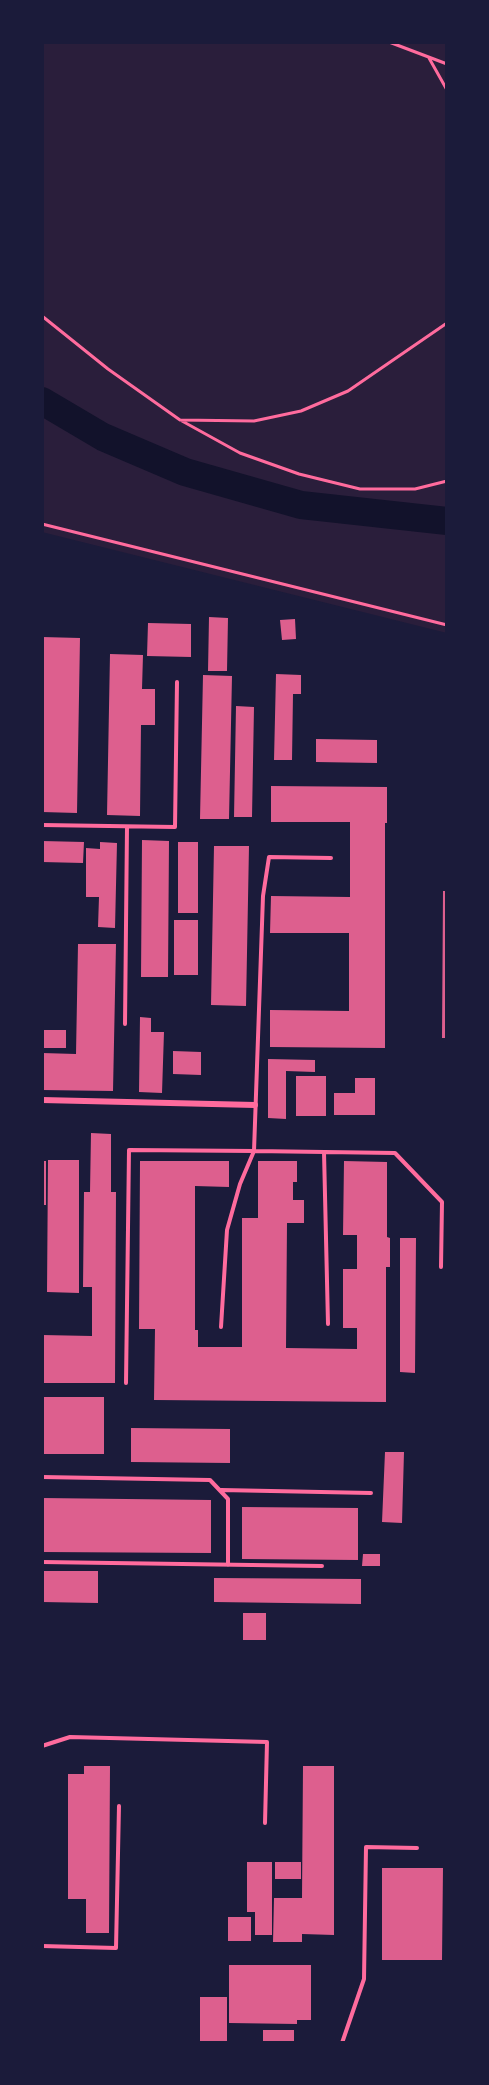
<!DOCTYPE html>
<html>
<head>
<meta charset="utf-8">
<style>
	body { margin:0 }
	#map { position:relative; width:489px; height:2085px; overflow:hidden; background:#1b1b3a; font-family:"Golos Text",sans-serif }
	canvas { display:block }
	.frame { position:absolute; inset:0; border:44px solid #1b1b3a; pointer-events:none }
</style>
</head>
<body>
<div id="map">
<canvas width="489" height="2085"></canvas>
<div class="frame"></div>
</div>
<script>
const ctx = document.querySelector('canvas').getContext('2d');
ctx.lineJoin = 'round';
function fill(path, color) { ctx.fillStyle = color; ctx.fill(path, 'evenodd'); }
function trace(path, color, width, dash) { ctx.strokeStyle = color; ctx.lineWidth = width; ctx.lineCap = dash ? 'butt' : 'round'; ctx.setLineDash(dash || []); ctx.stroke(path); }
const green = new Path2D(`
	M42,42H447V633L42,532Z`);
const river = new Path2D(`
	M42,401L103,437L185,472L301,505L447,521`);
const building = new Path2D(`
	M209,617L228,618L227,671H208Z
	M295,619L296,639L282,640L280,620Z
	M148,623L191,624V657L147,656Z
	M42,637L80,638L77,813L42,812Z
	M110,654L143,655L142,689H155V725H141L140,816L107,815Z
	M276,674L301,675V694H293L292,760H274Z
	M203,675L232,676L229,819H200Z
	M236,706L254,707L252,817H234Z
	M316,739L377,740V763L316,762Z
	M271,786L387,787V823H385V1048L270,1047V1010L349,1011V933H270L271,896L350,897V822H271Z
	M142,840L169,841L168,977H141Z
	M42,841L84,842L83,863L42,862Z
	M100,842L117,843L115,928L98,927L99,897H86V848L100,849Z
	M178,842H198V913H178Z
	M214,846H249L246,1006L211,1005Z
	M443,891H447V1038H442Z
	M174,920H198V975H174Z
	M78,944H116L113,1091L42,1090V1053L76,1054Z
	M140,1017L151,1018V1032H164L162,1093L139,1092Z
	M42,1030H66V1048H42Z
	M173,1051L201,1052V1075L173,1074Z
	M268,1059L315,1060V1072L286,1071V1119L268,1118Z
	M296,1076H326V1116H296Z
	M355,1078H375V1115H334V1093H355Z
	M91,1133L111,1134V1192H116L115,1383H42V1335L92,1336V1287H83L84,1192H90Z
	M48,1160H79V1293L47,1292Z
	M42,1161H46V1205H42Z
	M140,1161H229V1187L195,1186V1330H198V1347H242V1218H258V1161H297V1182H293V1200H304V1223H287L286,1348L357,1349V1328H343V1269H357V1235H343L344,1161L387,1162V1237L390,1238V1267H386V1402L154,1400L155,1329H139Z
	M400,1238H416L415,1373L400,1372Z
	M42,1397H104V1454H42Z
	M131,1428L230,1429V1463L131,1462Z
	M385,1452H404L402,1523L382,1522Z
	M42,1498L211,1500V1553L42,1552Z
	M242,1507L358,1508V1560L242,1559Z
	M363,1554H380V1566H362Z
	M42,1571H98V1603L42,1602Z
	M214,1578L361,1579V1604L214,1602Z
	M243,1613H266V1640H243Z
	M84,1766H110L109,1933H86V1899H68V1774H84Z
	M303,1766H334V1935L302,1934V1942H273L274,1898H302Z
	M247,1862H272V1935H255V1912H247Z
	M275,1862H301V1879H275Z
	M382,1868H443L442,1960H382Z
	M228,1917H251V1941H228Z
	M229,1965H311V2020H297V2024L229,2023Z
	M200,1997H227V2043H200Z
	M263,2030H294V2043H263Z`);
const path = new Path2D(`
	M389,42L447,64
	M429,58L447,90
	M42,316L108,369L180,420L254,421L301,411L348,391L447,323
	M182,421L240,453L299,474L360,489H415L447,481
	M42,524L447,625`);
const service = new Path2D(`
	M42,825L175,827L177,682
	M331,858L269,857L263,896L254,1151L395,1153L442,1202L441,1267
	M125,1024L127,827
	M324,1152L328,1324
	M126,1383L129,1150L254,1151L240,1184L227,1230L221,1327
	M42,1477L210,1480L228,1499V1565
	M221,1490L371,1493
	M42,1562L322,1566
	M42,1746L70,1737L267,1742L265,1823
	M42,1946L116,1948L119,1806
	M342,2043L364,1979L366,1847L417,1848`);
const minor = new Path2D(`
	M42,1100L255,1105`);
fill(green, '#2a1e3b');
trace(river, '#12122b', 28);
fill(building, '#dd5f8e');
trace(path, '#ff6b9d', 3);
trace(service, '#ff6b9d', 4);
trace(minor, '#ff6b9d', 6);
</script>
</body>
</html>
